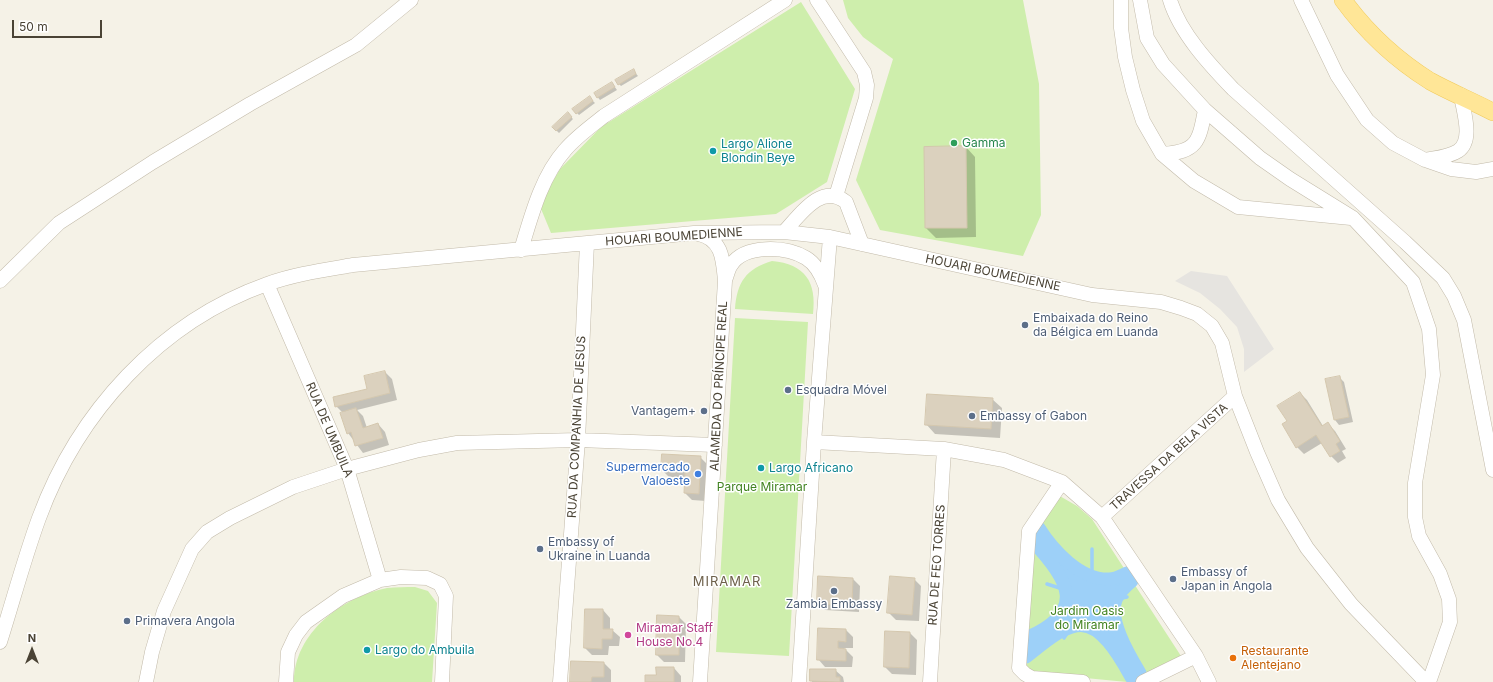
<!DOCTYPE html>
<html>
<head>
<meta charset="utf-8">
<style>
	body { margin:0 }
	#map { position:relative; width:1493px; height:682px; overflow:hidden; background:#f5f2e7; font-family:Inter,sans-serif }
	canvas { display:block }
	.north { position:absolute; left:12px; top:630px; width:40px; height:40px; -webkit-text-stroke:3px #fff; paint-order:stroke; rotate:0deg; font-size:11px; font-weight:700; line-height:16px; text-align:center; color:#4a4335 }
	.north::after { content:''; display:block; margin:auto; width:14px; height:18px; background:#4a4335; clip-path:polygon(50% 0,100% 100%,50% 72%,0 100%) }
	.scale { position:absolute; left:12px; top:20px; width:90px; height:18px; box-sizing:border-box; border:2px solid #4a4335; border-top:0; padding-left:5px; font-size:12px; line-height:14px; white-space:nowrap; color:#4a4335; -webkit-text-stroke:3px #fff; paint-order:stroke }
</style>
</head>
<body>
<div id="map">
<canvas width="1493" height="682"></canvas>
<div class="north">N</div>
<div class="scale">50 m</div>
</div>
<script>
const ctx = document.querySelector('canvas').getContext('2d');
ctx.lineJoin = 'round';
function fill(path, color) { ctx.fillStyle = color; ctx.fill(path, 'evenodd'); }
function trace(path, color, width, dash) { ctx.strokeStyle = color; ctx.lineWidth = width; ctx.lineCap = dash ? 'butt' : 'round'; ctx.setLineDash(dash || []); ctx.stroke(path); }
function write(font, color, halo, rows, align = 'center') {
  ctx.font = font + ' Inter,sans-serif'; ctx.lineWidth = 3; ctx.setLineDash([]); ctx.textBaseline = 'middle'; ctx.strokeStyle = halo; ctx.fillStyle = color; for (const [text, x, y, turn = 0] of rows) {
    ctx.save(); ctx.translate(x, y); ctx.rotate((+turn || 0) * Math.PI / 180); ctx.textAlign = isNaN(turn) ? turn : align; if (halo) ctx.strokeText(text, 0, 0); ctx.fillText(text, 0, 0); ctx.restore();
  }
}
const green = new Path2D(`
	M843,0H1023L1039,84L1041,215L1023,256L880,230L856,180L893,59L863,37L848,18Z
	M801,2L855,89L827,182L776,214L551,233L539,204L560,169L601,127Z
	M772,261C805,264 817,282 813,314L735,309C737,282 746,269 772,261Z
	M735,318L808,322L789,656L716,652Z
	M1058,495L1077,506L1092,519L1181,656L1156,671L1127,682L1033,673L1026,668L1024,662L1034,525Z
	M415,587L428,591L437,603L432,682H294C294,633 342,597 387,588C396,587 406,587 415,587Z`);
const parking = new Path2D(`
	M1191,271L1227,276L1274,349L1244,372V349L1237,327L1220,309L1200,293L1175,281Z`);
const water = new Path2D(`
	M1039,528C1053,550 1080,580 1109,579C1116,579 1122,575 1127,573L1132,581C1126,586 1119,593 1116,600C1108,620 1130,656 1140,673L1131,677C1121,659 1100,620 1076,626C1057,630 1041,646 1026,657L1028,637C1087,611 1069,580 1033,542Z`);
const shadow = new Path2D(`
	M633,70L638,76L621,86L619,84Z
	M612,83L617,90L600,100L595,94Z
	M592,100L595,103L579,115L577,113Z
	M568,114L573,119L559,133L553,127Z
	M966,147L975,157L976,237L936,238L926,228L925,148Z
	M385,372L392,379L397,400L357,410L363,416L367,428L378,424L385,432L389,445L363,453L348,433L343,413L336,406L368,389Z
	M1339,377L1344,382L1353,422L1339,425L1335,420L1326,380Z
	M1300,393L1307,400L1323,426L1328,424L1335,431L1346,449L1342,451L1346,458L1338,463L1331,456L1322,443L1304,454L1297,447L1288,421Z
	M992,399L1002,408L1000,438L935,434L926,424Z
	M700,457L707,464L706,501L692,500L685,493L686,477H669L662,470Z
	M853,579L860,586L859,612L825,610L818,603Z
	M914,579L921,586L919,621L896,620L888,612Z
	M603,610L610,618V630H612L620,637L619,646H609L608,655H592L585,648Z
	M679,617L686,624L685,662H664L657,655Z
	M846,630L853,637V648H844L853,657L852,667H825L818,659Z
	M886,632L910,633L917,640L916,675L892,674L885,667Z
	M572,662L604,663L611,670V682H571Z
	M657,668H674L681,676V682H646L657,676Z
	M811,670H835L843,677L844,682H812Z`);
const stream = new Path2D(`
	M1092,580V549
	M1047,584L1069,591
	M1112,600L1127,597
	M1118,631L1127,640
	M1064,638L1073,624`);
const canal = new Path2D(`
	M1039,528C1053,550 1080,580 1109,579C1116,579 1122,575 1127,573L1132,581C1126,586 1119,593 1116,600C1108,620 1130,656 1140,673L1131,677C1121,659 1100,620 1076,626C1057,630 1041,646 1026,657L1028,637C1087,611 1069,580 1033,542Z`);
const building = new Path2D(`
	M634,69L636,74L618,85L615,80Z
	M612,82L615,87L597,98L594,93Z
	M590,96L593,101L576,114L572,109Z
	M568,112L572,117L556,131L552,127Z
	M966,146L967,228H925L924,147Z
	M385,371L390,393L335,407L333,397L367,389L364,376Z
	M1340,376L1349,417L1334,420L1325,379Z
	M1300,392L1322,426L1328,422L1340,441L1336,444L1340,451L1330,457L1316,435L1296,448L1282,424L1287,421L1277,406Z
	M927,394L993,398L991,429L925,425Z
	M356,408L363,428L378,423L383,438L355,446L351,432L347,434L340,413Z
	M662,454L701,456L699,494L684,493L685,471L661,470Z
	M818,576L853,578L852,605L817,604Z
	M890,576L915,578L912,615L887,613Z
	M585,609H603V629H613L612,639H602V649L584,648Z
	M657,615L679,616V655H656Z
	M818,628L846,629V642L838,641V648L846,649V661L817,660Z
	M885,631L910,632L909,668L884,667Z
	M571,661L604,662V677H592L591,682H570Z
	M656,667H674V682H645V675H656Z
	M810,669H836V677H840V682L810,681Z`);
const minor = new Path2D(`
	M817,0L864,72L867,85L866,98L836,196
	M1121,0V28L1125,57L1133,90L1143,121L1162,154L1194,181L1238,207L1351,218
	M1140,0L1147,38L1163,64L1205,110L1260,158L1290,179L1353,218L1413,282L1429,329L1433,375L1415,483V517L1419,536L1440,574L1449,599L1450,622L1429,682
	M1170,0C1180,33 1210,65 1233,89L1405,242L1443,278L1454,296L1464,320L1493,470
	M1301,0L1337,75L1367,120L1393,143L1425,160L1451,169L1476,172L1493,169
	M1162,154C1197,152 1199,142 1205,110
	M1425,160C1435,158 1449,157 1458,151C1474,140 1463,111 1461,95
	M784,232C800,215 821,182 846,202L862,244
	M698,234C723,239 723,261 725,281L700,682
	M521,250C531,217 541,177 565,150C576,137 590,127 604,116L785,0
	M725,280C727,276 728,269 731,265C745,244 786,246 806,258C816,264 821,274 825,285
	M0,281L59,223L153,162L250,104L356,45L411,0
	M267,284L347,469L380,580
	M814,442L944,449L1004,460L1062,482L1102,517L1196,656L1209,682
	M1062,482L1029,531L1019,668L1025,674L1032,678L1083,682
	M1102,517L1235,396
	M0,642C13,601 24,559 39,518C78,412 160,322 267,284C295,274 324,270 353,265L694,233L784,232L830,237L1092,295L1161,302L1181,308L1197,314L1212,326L1222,343L1235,396L1257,452L1278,500L1307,548L1351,604L1426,682
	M146,682L152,652L164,611L192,549L207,532L230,518L293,487L347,469L419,450L457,443L578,440L715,445
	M286,682L288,652L296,635L306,622L343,596L380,580L401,577L427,578L440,584L446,596L442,682
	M560,682L578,440L587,243
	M799,682L814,442L830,237
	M930,682L944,449
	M1143,682L1196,656`);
const major = new Path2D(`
	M1343,0C1367,33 1395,59 1430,81C1450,92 1472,101 1493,112`);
const markers = [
	[954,143,4,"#2e9e5b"],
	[713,151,4,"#0f9aa8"],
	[1025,325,4,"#5c6f8a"],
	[788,390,4,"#5c6f8a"],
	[704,411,4,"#5c6f8a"],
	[972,416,4,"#5c6f8a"],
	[761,468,4,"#0f9aa8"],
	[698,474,4,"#3f7fe0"],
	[540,549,4,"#5c6f8a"],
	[1173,579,4,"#5c6f8a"],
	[834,591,4,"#5c6f8a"],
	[127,621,4,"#5c6f8a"],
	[628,635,4,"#d1479c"],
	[367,650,4,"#0f9aa8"],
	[1233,658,4,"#e8710a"]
];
const leisureNames = [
	["Gamma",962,143]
];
const cultureNames = [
	["Largo Alione",721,144],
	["Blondin Beye",721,158],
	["Largo Africano",769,468],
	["Largo do Ambuila",375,650]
];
const streetNames = [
	["HOUARI BOUMEDIENNE",674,237,-4],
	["HOUARI BOUMEDIENNE",993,273,12],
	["ALAMEDA DO PRÍNCIPE REAL",719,386,-87],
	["RUA DA COMPANHIA DE JESUS",577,427,-87],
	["RUA DE UMBUILA",329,430,67],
	["TRAVESSA DA BELA VISTA",1169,457,-42],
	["RUA DE FEO TORRES",937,565,-86]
];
const serviceNames = [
	["Embaixada do Reino",1033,318],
	["da Bélgica em Luanda",1033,332],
	["Esquadra Móvel",796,390],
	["Vantagem+",696,411,"right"],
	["Embassy of Gabon",980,416],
	["Embassy of",548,542],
	["Ukraine in Luanda",548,556],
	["Embassy of",1181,572],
	["Japan in Angola",1181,586],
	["Zambia Embassy",834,604,"center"],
	["Primavera Angola",135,621]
];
const shopNames = [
	["Supermercado",690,467],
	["Valoeste",690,481]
];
const parkNames = [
	["Parque Miramar",762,487],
	["Jardim Oasis",1087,611],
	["do Miramar",1087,625]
];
const hotelNames = [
	["Miramar Staff",636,628],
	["House No.4",636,642]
];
const foodNames = [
	["Restaurante",1241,651],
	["Alentejano",1241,665]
];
const neighbourhoodNames = [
	["MIRAMAR",727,582]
];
fill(green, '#ceeeac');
fill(parking, '#e6e4e0');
fill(water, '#9dd0f8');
fill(shadow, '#0003');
trace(stream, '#9dd0f8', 3.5);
trace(canal, '#9dd0f8', 13);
fill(building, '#dbd1be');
trace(building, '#d4c7ae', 1);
trace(minor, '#c2baa9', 15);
trace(major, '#f1ca5a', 18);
trace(minor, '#fff', 14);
trace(major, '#ffe697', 17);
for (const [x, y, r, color] of markers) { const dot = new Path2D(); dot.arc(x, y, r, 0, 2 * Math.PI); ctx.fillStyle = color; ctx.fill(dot); trace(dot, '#fff', 1.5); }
write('12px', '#27864d', '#fff', leisureNames, 'left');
write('12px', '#0d838f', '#fff', cultureNames, 'left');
write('12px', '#4a4335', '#fff', streetNames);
write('12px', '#4e5e75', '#fff', serviceNames, 'left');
write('12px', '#366cbe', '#fff', shopNames, 'right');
write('12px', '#428321', '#fff', parkNames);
write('12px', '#b23c85', '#fff', hotelNames, 'left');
write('12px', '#c56008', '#fff', foodNames, 'left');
ctx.letterSpacing = '1px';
write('13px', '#6e614b', '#fff', neighbourhoodNames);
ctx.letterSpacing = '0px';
</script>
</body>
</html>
